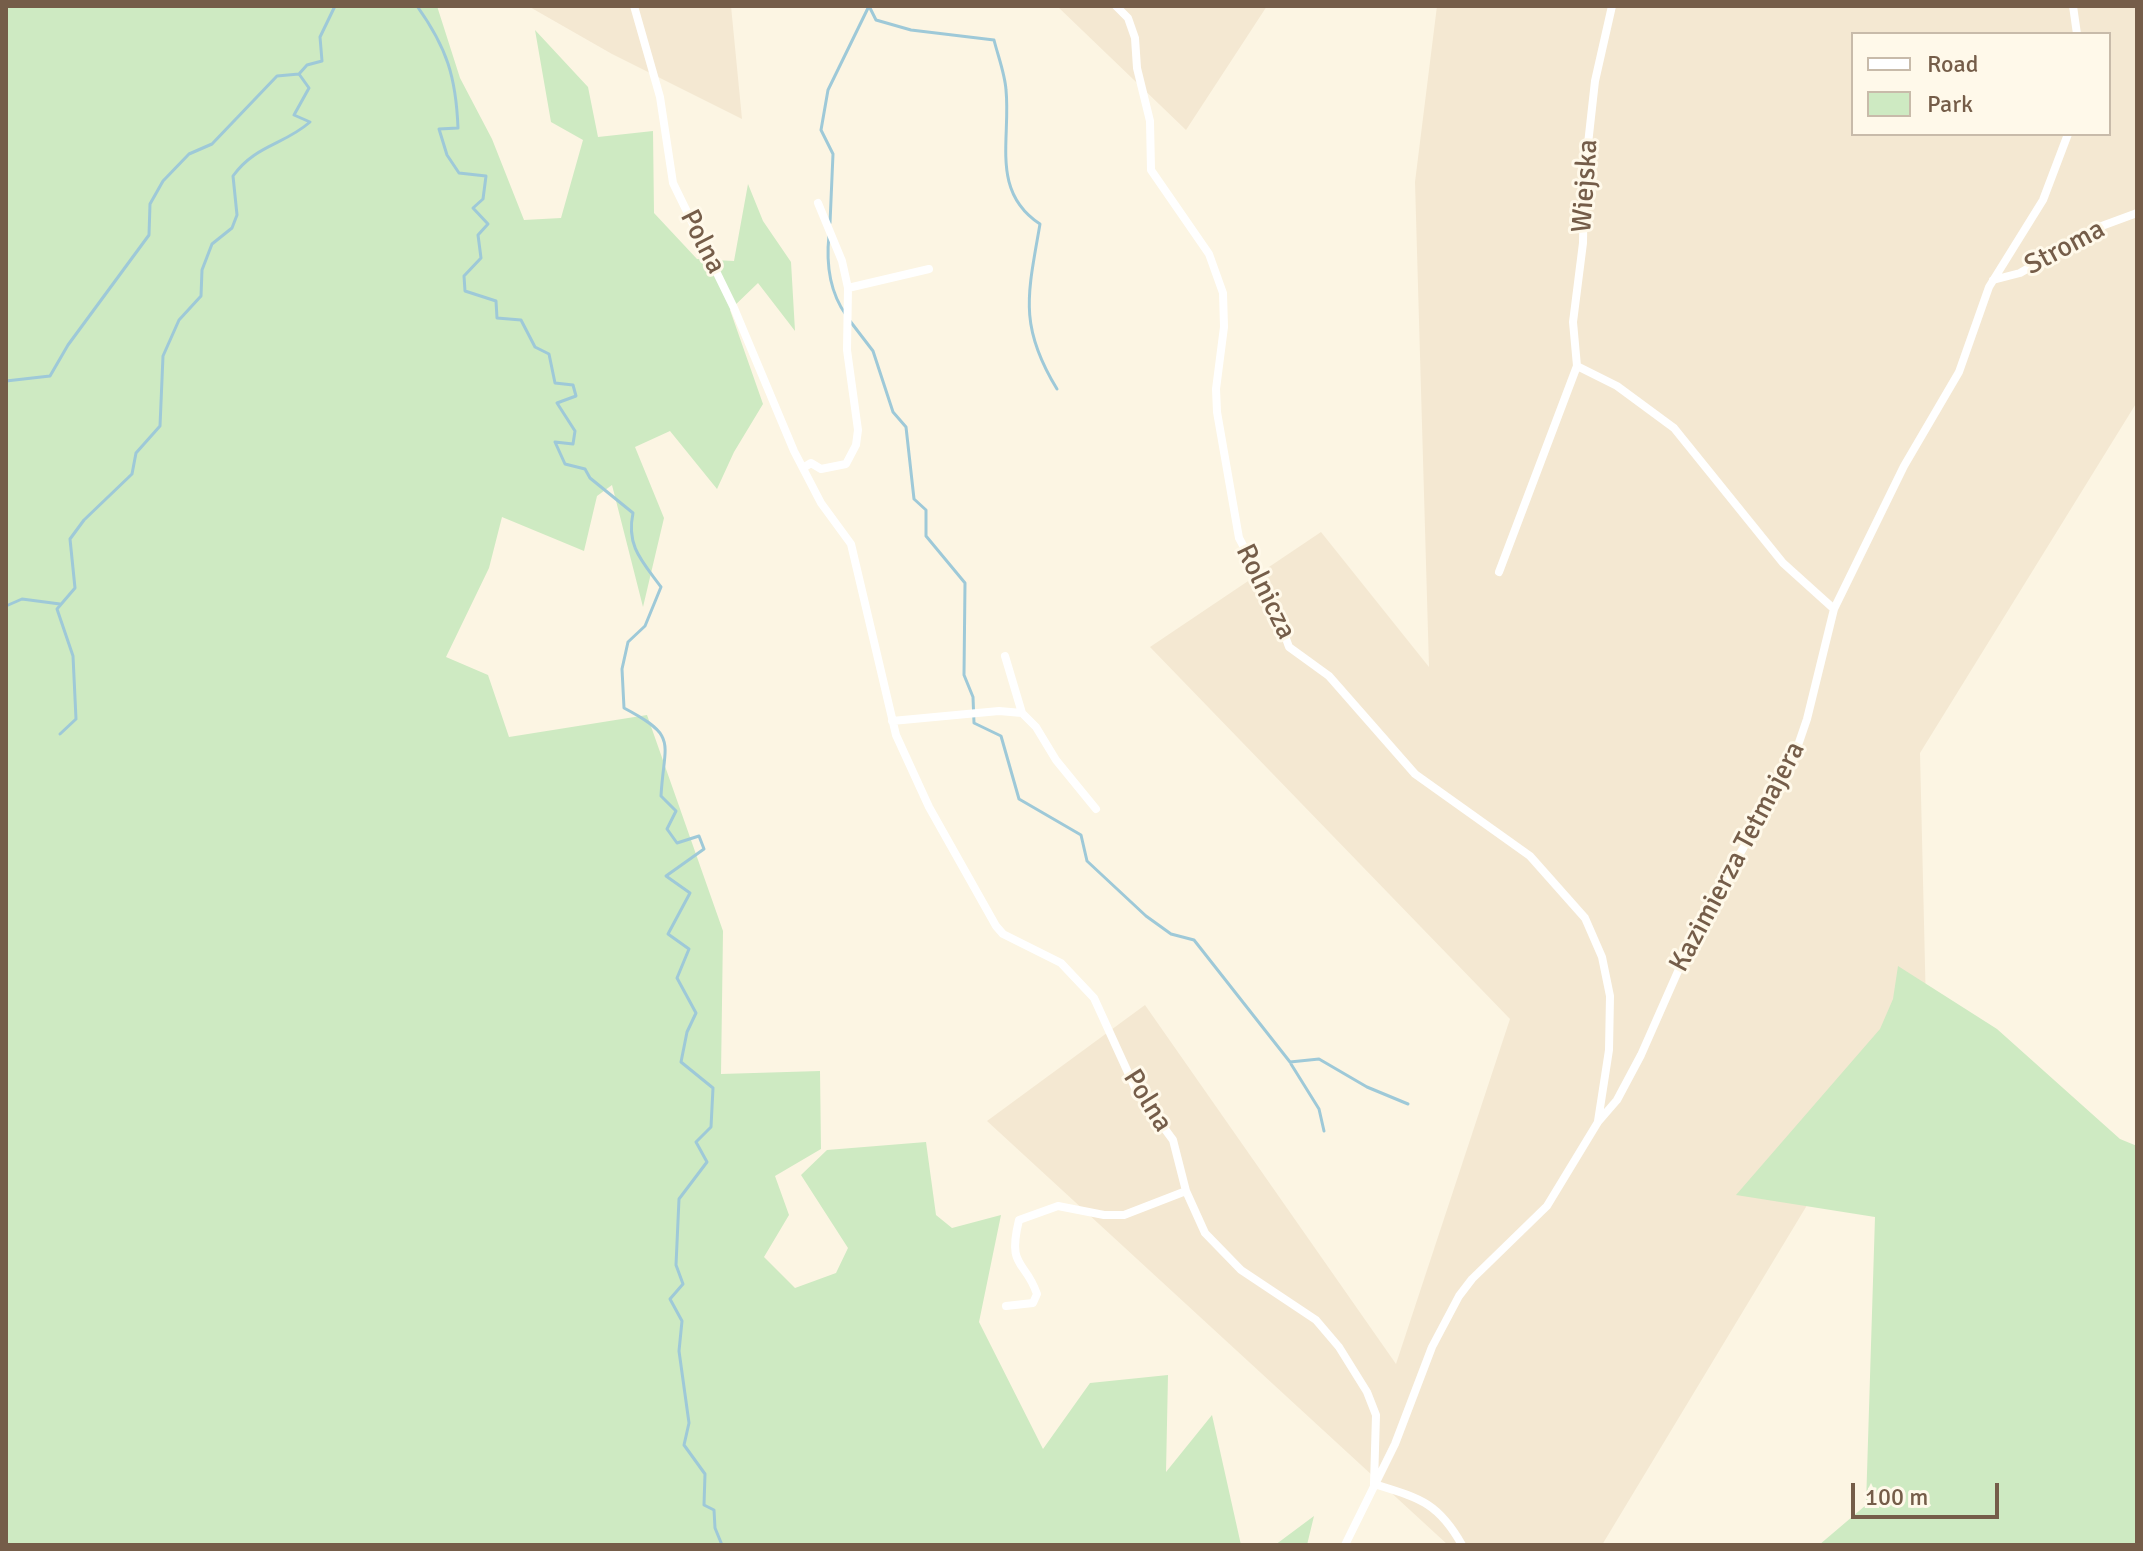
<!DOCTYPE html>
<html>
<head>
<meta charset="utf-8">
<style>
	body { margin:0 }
	#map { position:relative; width:2143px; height:1551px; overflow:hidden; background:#fcf5e3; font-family:Signika,sans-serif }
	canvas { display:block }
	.frame { position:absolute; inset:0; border:8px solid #755d49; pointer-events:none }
	.legend { position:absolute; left:1851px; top:32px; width:260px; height:104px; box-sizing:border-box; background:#fff9ea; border:2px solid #c8bbaa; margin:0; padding:10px 14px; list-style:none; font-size:24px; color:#755d49 }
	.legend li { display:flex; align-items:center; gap:16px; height:40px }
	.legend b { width:40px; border:2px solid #c8bbaa }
	.scale { position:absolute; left:1851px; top:1483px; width:148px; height:36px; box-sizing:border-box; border:4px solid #755d49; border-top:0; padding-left:10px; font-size:24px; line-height:28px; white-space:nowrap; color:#755d49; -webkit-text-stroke:6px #fff9ea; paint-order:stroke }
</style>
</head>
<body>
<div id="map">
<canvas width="2143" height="1551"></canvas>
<div class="frame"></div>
<ul class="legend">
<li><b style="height:10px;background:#fff"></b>Road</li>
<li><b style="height:22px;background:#ceeac2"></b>Park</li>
</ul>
<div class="scale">100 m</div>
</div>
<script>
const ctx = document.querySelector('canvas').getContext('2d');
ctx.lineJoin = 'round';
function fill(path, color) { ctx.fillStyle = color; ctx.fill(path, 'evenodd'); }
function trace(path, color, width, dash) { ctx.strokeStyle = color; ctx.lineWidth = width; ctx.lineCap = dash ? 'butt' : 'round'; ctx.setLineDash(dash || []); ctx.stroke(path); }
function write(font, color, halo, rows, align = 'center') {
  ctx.font = font + ' Signika,sans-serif'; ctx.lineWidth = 6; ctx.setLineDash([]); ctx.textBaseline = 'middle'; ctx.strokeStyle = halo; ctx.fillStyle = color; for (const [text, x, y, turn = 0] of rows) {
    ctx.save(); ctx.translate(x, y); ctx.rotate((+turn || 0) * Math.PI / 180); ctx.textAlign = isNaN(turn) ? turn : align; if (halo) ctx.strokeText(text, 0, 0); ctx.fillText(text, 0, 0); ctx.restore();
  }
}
const residential = new Path2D(`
	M528,6H731L742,119L612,54Z
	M1057,6H1267L1186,130Z
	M1437,6H2137V402L1920,753L1926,1008L1602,1545H1448L987,1121L1145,1005L1396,1364L1510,1019L1150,647L1321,532L1429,667L1415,182ZM1853,34H2109V134H1853Z`);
const green = new Path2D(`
	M6,6H437L460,78L492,139L524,220L561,218L583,140L551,122L535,30L588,87L598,137L653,131L654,213L697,259L734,261L748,184L763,221L791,262L795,331L758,283L730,310L763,404L734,452L717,489L670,431L635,447L664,518L643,607L612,485L597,496L584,551L502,517L489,568L446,657L488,675L509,737L647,715L723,931L721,1074L820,1071L821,1149L775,1176L789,1215L764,1257L795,1288L836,1273L848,1248L801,1175L827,1150L926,1142L936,1215L952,1228L1001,1215L979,1322L1043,1449L1090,1383L1168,1375L1166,1472L1212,1415L1241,1545H6Z
	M1898,966L1997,1029L2120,1139L2137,1146V1545H1819L1866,1505L1875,1217L1736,1195L1880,1029L1893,999Z
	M1314,1516L1307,1545H1275Z`);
const stream = new Path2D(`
	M417,6C447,48 456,77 458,128L439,129L447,155L459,173L486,176L483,199L473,208L488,224L478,235L481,258L464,276L465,291L496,301L497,318L521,320L535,347L549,354L555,383L573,385L576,396L557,403L575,431L573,444L555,442L565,464L585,469L590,478L633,513C626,546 642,561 661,587L645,626L628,642L622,669L624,708C679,737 664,741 661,796L676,811L667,829L677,843L699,836L704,849L666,876L690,893L668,934L689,949L677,978L696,1013L687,1032L681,1062L713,1088L711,1127L696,1142L707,1162L679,1199L676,1265L683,1284L670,1299L682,1321L679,1351L689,1423L684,1445L705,1474L704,1505L714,1510L715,1528L722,1545
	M870,8L876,20L911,30L994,40C998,56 1005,74 1006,90C1011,139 990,191 1040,224C1028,294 1018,325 1057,389
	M830,223L833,154L821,130L828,90L869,6
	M829,235C826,263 829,291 846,315
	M850,321L873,351L893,412L906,427L914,499L926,510V536L965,583L964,675L973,697L974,723L1001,736L1019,799L1081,835L1087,861L1146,916L1171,934L1194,940L1290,1062L1319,1059L1367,1087L1408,1104
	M6,381L50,376L68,345L149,235L150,204L163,181L189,154L212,144L277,76L299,74
	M6,606L22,599L60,604
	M60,734L76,719L73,656L57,609L75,588L70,539L84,520L132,474L136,453L160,426L163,356L179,320L201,296L202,270L212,244L232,228L237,215L233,176C255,145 284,145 310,122L294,115L309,88L299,74L307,65L322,61L320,37L335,6
	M1291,1064L1319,1109L1324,1131`);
const street = new Path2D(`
	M634,6L660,97L673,183L734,308L794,451L821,503L851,544L896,735L929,807L996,926L1003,934L1061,963L1094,998L1136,1090L1173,1140L1186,1191L1205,1233L1241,1270L1316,1320L1339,1347L1367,1392L1376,1415L1374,1484
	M1116,6L1128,18L1135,38L1137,68L1150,121L1151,170L1209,254L1223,293L1224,327L1216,389L1217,412L1239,538L1271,597L1289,647L1329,676L1415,774L1530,856L1585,918L1602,957L1610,996L1609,1050L1598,1121
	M2073,6L2077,34
	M1993,280L2020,273L2099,227L2137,213
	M848,288L929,269
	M1577,366L1617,386L1674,428L1783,563L1834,609
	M803,468L811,463L821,469L846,464L856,445L858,430L847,350L848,288L842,261L818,203
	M1499,572L1577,366L1573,322L1583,243L1584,180L1595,81L1612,6
	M1005,656L1022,713L1036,727L1056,760L1096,809
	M892,721L999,711L1022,713
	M1006,1306L1033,1303L1037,1294C1025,1259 1007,1269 1019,1220L1058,1206L1104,1215H1124L1186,1191
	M1374,1484C1419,1498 1438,1502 1462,1545
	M1345,1545L1395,1444L1432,1347L1459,1296L1472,1279L1547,1206L1598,1122L1617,1100L1641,1055L1694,935L1793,760L1807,719L1834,609L1904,466L1959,372L1989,287L2043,200L2068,134`);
const streetNames = [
	["Wiejska",1586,186,-86],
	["Polna",702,242,63],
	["Stroma",2065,248,-28],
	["Rolnicza",1265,592,64],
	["Kazimierza Tetmajera",1738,857,-62],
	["Polna",1147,1101,58]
];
fill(residential, '#f4e8d2');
fill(green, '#ceeac2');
trace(stream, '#9ec9d8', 3);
trace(street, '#fff', 8);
write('28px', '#755d49', '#fff9ea', streetNames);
</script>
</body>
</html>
